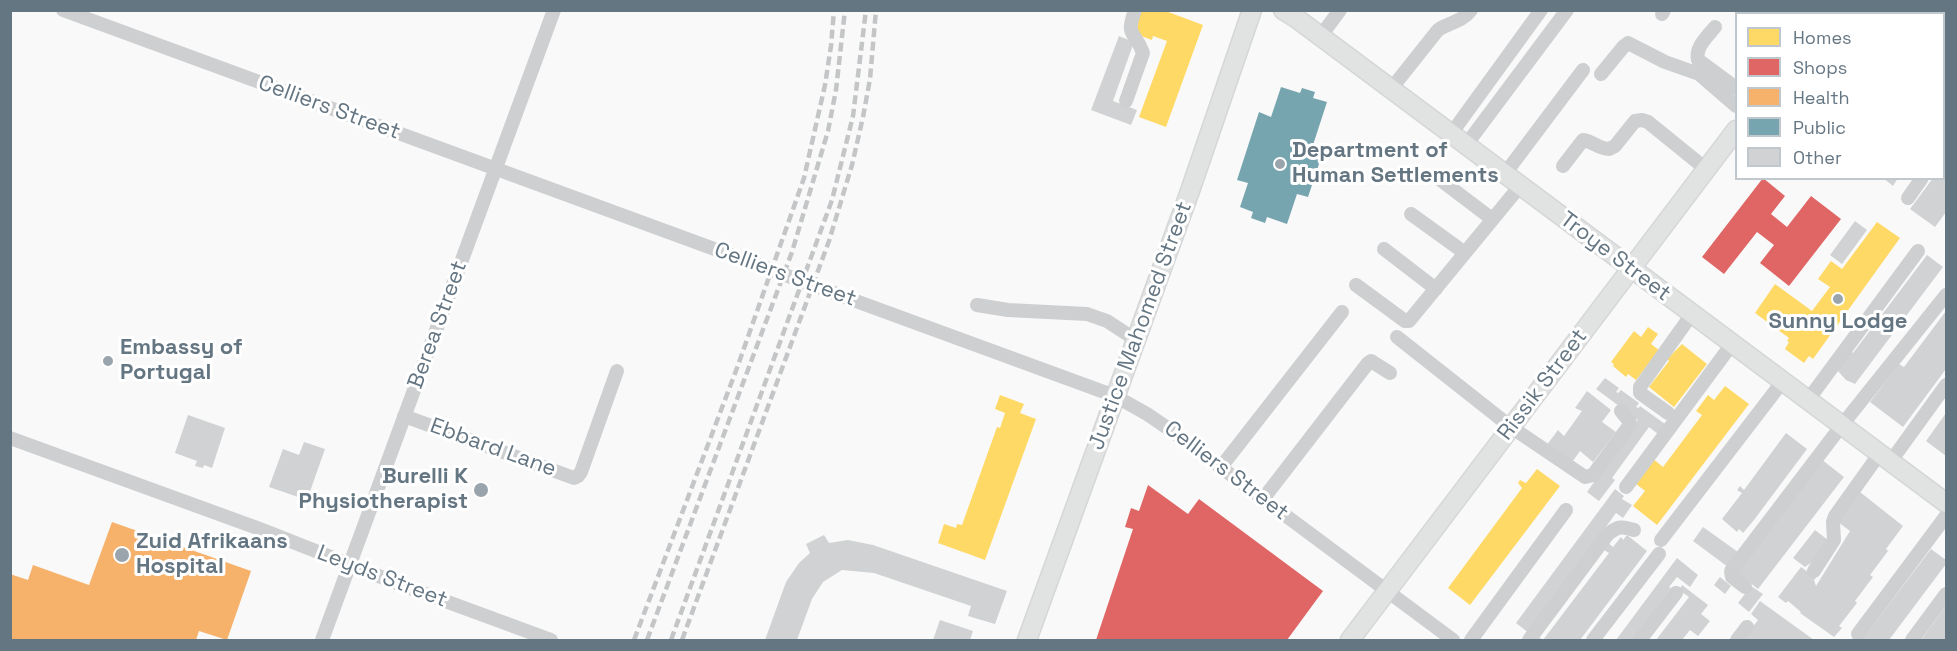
<!DOCTYPE html>
<html>
<head>
<meta charset="utf-8">
<style>
	body { margin:0 }
	#map { position:relative; width:1957px; height:651px; overflow:hidden; background:#f9f9f9; font-family:"Space Grotesk",sans-serif }
	canvas { display:block }
	.frame { position:absolute; inset:0; border:12px solid #657683; pointer-events:none }
	.legend { position:absolute; left:1735px; top:12px; width:210px; height:168px; box-sizing:border-box; background:#fff; border:2px solid #c1c8cd; margin:0; padding:8px 10px; list-style:none; font-size:18px; color:#657683 }
	.legend li { display:flex; align-items:center; gap:12px; height:30px }
	.legend b { width:30px; border:2px solid #c1c8cd }
</style>
</head>
<body>
<div id="map">
<canvas width="1957" height="651"></canvas>
<div class="frame"></div>
<ul class="legend">
<li><b style="height:16px;background:#ffd966"></b>Homes</li>
<li><b style="height:16px;background:#e06666"></b>Shops</li>
<li><b style="height:16px;background:#f6b26b"></b>Health</li>
<li><b style="height:16px;background:#76a5af"></b>Public</li>
<li><b style="height:16px;background:#d0d2d3"></b>Other</li>
</ul>
</div>
<script>
const ctx = document.querySelector('canvas').getContext('2d');
ctx.lineJoin = 'round';
function fill(path, color) { ctx.fillStyle = color; ctx.fill(path, 'evenodd'); }
function trace(path, color, width, dash) { ctx.strokeStyle = color; ctx.lineWidth = width; ctx.lineCap = dash ? 'butt' : 'round'; ctx.setLineDash(dash || []); ctx.stroke(path); }
function write(font, color, halo, rows, align = 'center') {
  ctx.font = font + ' "Space Grotesk",sans-serif'; ctx.lineWidth = 6; ctx.setLineDash([]); ctx.textBaseline = 'middle'; ctx.strokeStyle = halo; ctx.fillStyle = color; for (const [text, x, y, turn = 0] of rows) {
    ctx.save(); ctx.translate(x, y); ctx.rotate((+turn || 0) * Math.PI / 180); ctx.textAlign = isNaN(turn) ? turn : align; if (halo) ctx.strokeText(text, 0, 0); ctx.fillText(text, 0, 0); ctx.restore();
  }
}
const homes = new Path2D(`
	M1142,10H1163L1203,25L1166,127L1139,117L1167,41L1153,36L1152,40L1133,33Z
	M1877,222L1900,238L1813,359L1809,356L1804,363L1785,349L1789,342L1787,341L1789,338L1755,313L1775,284L1812,311L1830,287L1818,279L1831,261L1842,269Z
	M1648,327L1658,334L1651,344L1659,350L1636,380L1628,374L1626,377L1613,366L1614,364L1611,362L1634,331L1641,337Z
	M1682,344L1707,364L1674,407L1649,387L1669,361L1667,359Z
	M1725,386L1749,404L1657,525L1633,506L1645,491L1635,483L1652,458L1663,467L1702,415L1696,411L1708,395L1714,400Z
	M1000,395L1024,404L1020,413L1036,419L985,560L938,543L944,524L956,528L957,524L962,525L997,427L1000,428L1005,413L995,409Z
	M1537,469L1560,486L1470,605L1448,588L1522,488L1518,483L1520,480L1526,483Z`);
const shops = new Path2D(`
	M1875,10H1893L1897,14H1873Z
	M1763,178L1785,196L1771,214L1787,227L1811,196L1841,219L1789,286L1760,263L1774,245L1757,232L1724,274L1702,257Z
	M1148,485L1188,514L1199,499L1323,591L1287,640H1096L1133,529L1125,527L1131,508L1139,511Z`);
const health = new Path2D(`
	M112,522L251,571L227,640L199,631L196,640H10V574L28,580L33,565L89,585Z`);
const public = new Path2D(`
	M1281,87L1300,93L1302,88L1315,92L1313,98L1327,102L1313,145L1324,149L1308,197L1297,194L1287,224L1267,217L1265,223L1251,218L1253,212L1240,207L1248,183L1237,180L1259,112L1271,117Z`);
const building = new Path2D(`
	M1119,36L1134,42L1113,101L1137,110L1131,125L1091,110Z
	M1946,66V114L1944,118V70Z
	M1946,161V212L1935,227L1910,209L1933,178H1944V165Z
	M1883,178H1898L1893,186Z
	M1855,221L1867,230L1842,264L1830,255Z
	M1927,255L1943,267L1855,384L1846,380L1837,370L1851,351L1853,353Z
	M1946,311V369L1903,427L1870,402L1899,364L1904,367Z
	M1605,378L1619,388L1616,392L1618,393L1621,390L1639,403L1636,407L1639,408L1640,406L1665,424L1658,434L1649,427L1612,478L1615,480L1599,501L1587,492L1638,420L1596,389Z
	M1587,391L1611,410L1602,422L1616,432L1593,462L1580,451L1570,465L1546,446L1558,430L1564,436L1582,411L1575,408Z
	M1946,413V456L1926,441Z
	M188,415L225,428L212,468L204,465L203,468L195,466L197,461L175,453Z
	M1786,433L1807,449L1754,520L1743,533L1739,529L1737,532L1722,519L1742,493L1737,490L1740,486L1744,490Z
	M304,442L325,449L307,500L269,487L283,449L299,455Z
	M1821,459L1844,477L1758,589L1736,572Z
	M1615,489L1624,496L1622,499L1632,505L1623,518L1616,513L1529,633L1516,623Z
	M1860,492L1903,526L1886,549L1888,551L1870,575L1873,577L1855,601L1857,603L1839,626L1842,628L1834,637L1800,613L1801,612L1788,601L1786,603L1778,597L1801,567L1816,578L1814,580L1816,586L1850,531L1838,522Z
	M1703,527L1738,552L1728,567L1693,541Z
	M1815,530L1828,540L1811,563L1805,567L1793,558Z
	M824,535L829,543L848,540L873,545L1007,591L995,624L968,616L971,606L874,573L842,570L823,582L812,599L797,640H765L786,582L799,563L810,553L806,544Z
	M1627,535L1647,551L1580,640H1534L1537,636L1543,640L1609,553L1601,548L1606,541L1613,547L1621,537L1623,540Z
	M1931,549L1946,560V564L1889,640H1862Z
	M1677,558L1698,575L1690,587L1677,577L1669,587L1671,588L1633,640H1616Z
	M1720,577L1731,586L1725,594L1714,585Z
	M1682,585L1708,605L1701,614L1710,621L1698,636L1690,630L1682,640H1656L1689,597L1679,590Z
	M1751,586L1763,594L1749,612L1738,603Z
	M1760,601L1814,640H1743L1758,620L1751,614Z
	M1946,606V638L1945,640H1921Z
	M940,620L973,631L970,640H933Z`);
const street = new Path2D(`
	M63,10L758,265
	M1662,14L1664,10
	M1715,27C1707,37 1695,47 1698,60L1736,88
	M1320,37L1340,10
	M1601,74L1624,46L1628,43L1665,62L1699,74L1736,106
	M1391,89L1438,30C1450,22 1462,22 1471,10
	M1126,101L1143,53C1135,30 1125,38 1135,10
	M1451,134L1541,10
	M1466,145L1567,10
	M1944,148L1946,144
	M1563,166L1583,140C1592,141 1599,149 1609,149L1615,146L1635,121L1642,120L1648,122L1706,169
	M1504,175L1583,70
	M1438,178L1492,219
	M1908,198L1922,178
	M1411,214L1465,253
	M1384,249L1436,289
	M1356,285L1405,321H1409L1520,186
	M834,293L1115,396L1147,414L1172,431L1453,640
	M977,305L1008,310L1087,314L1107,321L1136,340
	M1397,337L1511,427L1585,477L1593,475L1629,426L1630,422L1621,411
	M1808,400L1918,251
	M1668,413L1640,393V387L1692,314
	M404,416L574,478L578,476L581,472L617,371
	M10,438L260,529L399,584L551,640
	M1891,461L1946,385
	M1221,467L1342,312
	M1626,487L1732,344
	M1263,499L1368,363L1371,361L1390,373
	M1661,540L1783,381
	M1814,571L1834,540L1833,522L1835,516L1880,453
	M1745,587L1732,577L1731,571L1842,425L1946,295
	M1858,634L1946,516
	M322,640L554,10
	M1471,640L1566,510
	M1529,640L1608,534C1618,526 1622,526 1634,530
	M1593,640L1659,554
	M1640,640L1676,593
	M1737,640L1747,627
	M1912,640L1946,594`);
const secondary = new Path2D(`
	M1283,10L1296,18L1946,503
	M1823,14L1826,10
	M1027,640L1190,191L1252,10
	M1350,640L1736,130`);
const rail = new Path2D(`
	M634,640L737,368L804,178L825,85L831,46L834,10
	M647,640L792,252L828,131L836,90L845,10
	M671,640L832,200L853,116L866,10
	M682,640L829,241L852,165L863,117L870,79L876,10`);
const streetBridge = new Path2D(`
	M758,265L834,293`);
const markers = [
	[1280,164,6,"#99a4ac"],
	[1838,299,6,"#99a4ac"],
	[108,361,6,"#99a4ac"],
	[481,490,8,"#99a4ac"],
	[122,555,8,"#99a4ac"]
];
const streetNames = [
	["Celliers Street",329,108,20],
	["Troye Street",1615,257,37],
	["Celliers Street",785,275,20],
	["Berea Street",438,325,-70],
	["Justice Mahomed Street",1141,326,-70],
	["Rissik Street",1543,385,-53],
	["Ebbard Lane",493,448,20],
	["Celliers Street",1226,471,37],
	["Leyds Street",382,577,21]
];
const poiNames = [
	["Department of",1292,151],
	["Human Settlements",1292,176],
	["Sunny Lodge",1838,322,"center"],
	["Embassy of",120,348],
	["Portugal",120,373],
	["Burelli K",468,477,"right"],
	["Physiotherapist",468,502,"right"],
	["Zuid Afrikaans",136,542],
	["Hospital",136,567]
];
fill(homes, '#ffd966');
fill(shops, '#e06666');
fill(health, '#f6b26b');
fill(public, '#76a5af');
fill(building, '#d0d2d3');
trace(secondary, '#d5d6d7', 21);
trace(street, '#cecfd0', 14);
trace(secondary, '#e1e2e2', 18);
trace(rail, '#c3c5c6', 4.5, [9, 4.5]);
trace(streetBridge, '#cecfd0', 14);
for (const [x, y, r, color] of markers) { const dot = new Path2D(); dot.arc(x, y, r, 0, 2 * Math.PI); ctx.fillStyle = color; ctx.fill(dot); trace(dot, '#fff', 2); }
write('22px', '#657683', '#fff', streetNames);
write('bold 22px', '#657683', '#fff', poiNames, 'left');
</script>
</body>
</html>
